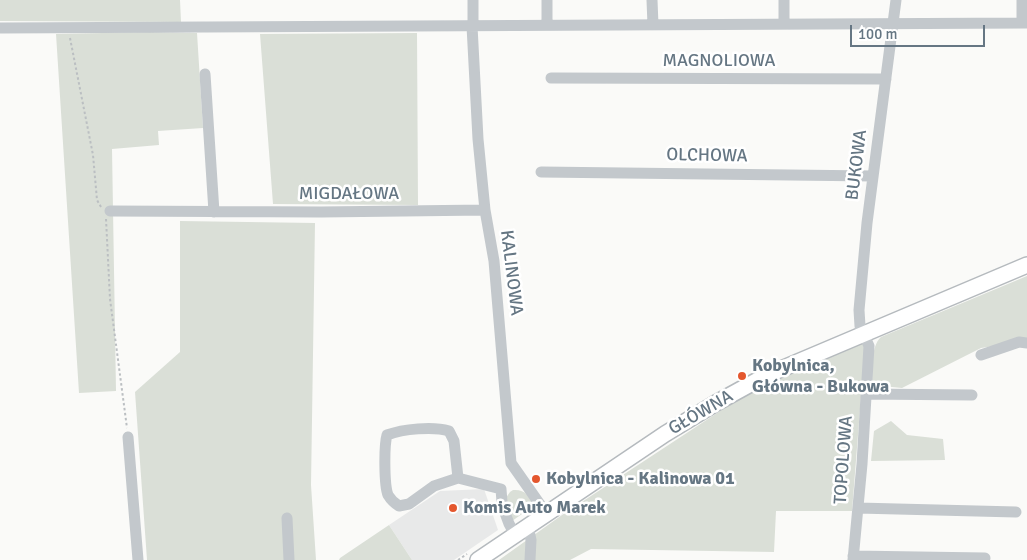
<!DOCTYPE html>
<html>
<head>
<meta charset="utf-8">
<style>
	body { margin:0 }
	#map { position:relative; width:1027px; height:560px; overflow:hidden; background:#fafaf8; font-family:Signika,sans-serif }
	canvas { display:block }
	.scale { position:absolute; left:850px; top:25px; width:135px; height:22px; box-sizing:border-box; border:2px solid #657683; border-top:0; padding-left:6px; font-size:15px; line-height:18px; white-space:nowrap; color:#657683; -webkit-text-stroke:4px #fff; paint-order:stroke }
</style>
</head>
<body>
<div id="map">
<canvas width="1027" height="560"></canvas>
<div class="scale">100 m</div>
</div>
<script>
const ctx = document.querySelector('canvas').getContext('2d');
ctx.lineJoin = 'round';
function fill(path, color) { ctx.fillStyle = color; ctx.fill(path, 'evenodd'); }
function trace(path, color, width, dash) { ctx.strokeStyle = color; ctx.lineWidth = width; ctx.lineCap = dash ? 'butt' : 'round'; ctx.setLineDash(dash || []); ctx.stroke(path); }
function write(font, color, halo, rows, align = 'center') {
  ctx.font = font + ' Signika,sans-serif'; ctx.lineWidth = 5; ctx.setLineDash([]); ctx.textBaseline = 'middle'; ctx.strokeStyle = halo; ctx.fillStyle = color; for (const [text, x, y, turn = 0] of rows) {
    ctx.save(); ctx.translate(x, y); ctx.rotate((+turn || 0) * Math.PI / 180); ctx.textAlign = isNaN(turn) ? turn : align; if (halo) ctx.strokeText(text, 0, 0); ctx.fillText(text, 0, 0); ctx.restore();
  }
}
const built = new Path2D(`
	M484,489L498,530L454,560H412L389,525L440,491Z`);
const green = new Path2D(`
	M0,0H180L181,22L0,21Z
	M149,32L197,33L203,128L158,131L159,145L112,149L116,391L79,393L56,34Z
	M417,33L418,205L273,204L260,34Z
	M180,221L315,223L311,485L316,560H147L135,392L180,352Z
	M1027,276V341L981,348L902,388L872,385C873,371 870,347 881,337Z
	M856,343H862L865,346L852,511H776L774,552L591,549L570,560H499L562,515L746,394Z
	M891,421L907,435L943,439L945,460L871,461L874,431Z
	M513,490C525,489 529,496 535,505L512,521L505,499L510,492Z
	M389,525L412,560H339L340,558Z`);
const path = new Path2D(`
	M70,38L93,155L97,200L101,207
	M106,219L110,299L127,428
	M458,560L467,554`);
const minor = new Path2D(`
	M473,0V26
	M547,0V25
	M652,0L653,25
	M784,0V23
	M1022,23V0
	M472,26L478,139L485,210L494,261L511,463L546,513
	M0,28L1027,23
	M205,74L214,212
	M551,78L886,79
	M541,172L873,176
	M110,211L321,212L485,210
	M981,355L1019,342L1027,343
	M866,394L972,395
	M128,437L138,560
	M458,478L454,441L449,431C433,426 403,429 387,435C384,445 384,485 388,495C391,500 394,503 399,506L409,504L434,486L458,478L501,489
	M501,489C501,506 506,520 515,535
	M858,508L1016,512
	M287,518L289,560
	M528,526L531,540L530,560
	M853,556L985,558
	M853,560L862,464L869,346L860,326L859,310L867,223L896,0`);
const major = new Path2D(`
	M478,560L665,434L716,403L767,375L1027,265`);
const markers = [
	[742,376,5,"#e4572e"],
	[536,479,5,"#e4572e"],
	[453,508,5,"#e4572e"]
];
const streetNames = [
	["MAGNOLIOWA",719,61],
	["OLCHOWA",707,156,1],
	["BUKOWA",857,165,-83],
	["MIGDAŁOWA",349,194],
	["KALINOWA",511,273,83],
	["GŁÓWNA",701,413,-30],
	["TOPOLOWA",844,460,-86]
];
const poiNames = [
	["Kobylnica,",752,366],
	["Główna - Bukowa",752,387],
	["Kobylnica - Kalinowa 01",546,479],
	["Komis Auto Marek",463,508]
];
fill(built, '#e8e9e9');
fill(green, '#dadfd7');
trace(major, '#b5babe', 18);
trace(path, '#bbbfc2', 2, [2.5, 2.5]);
trace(minor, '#c3c8cc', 11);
trace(major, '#fff', 15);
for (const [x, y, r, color] of markers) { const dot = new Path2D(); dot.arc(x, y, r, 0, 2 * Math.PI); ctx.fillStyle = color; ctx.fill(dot); trace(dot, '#fff', 2); }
write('18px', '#657683', '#fff', streetNames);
write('bold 18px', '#657683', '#fff', poiNames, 'left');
</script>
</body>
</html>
